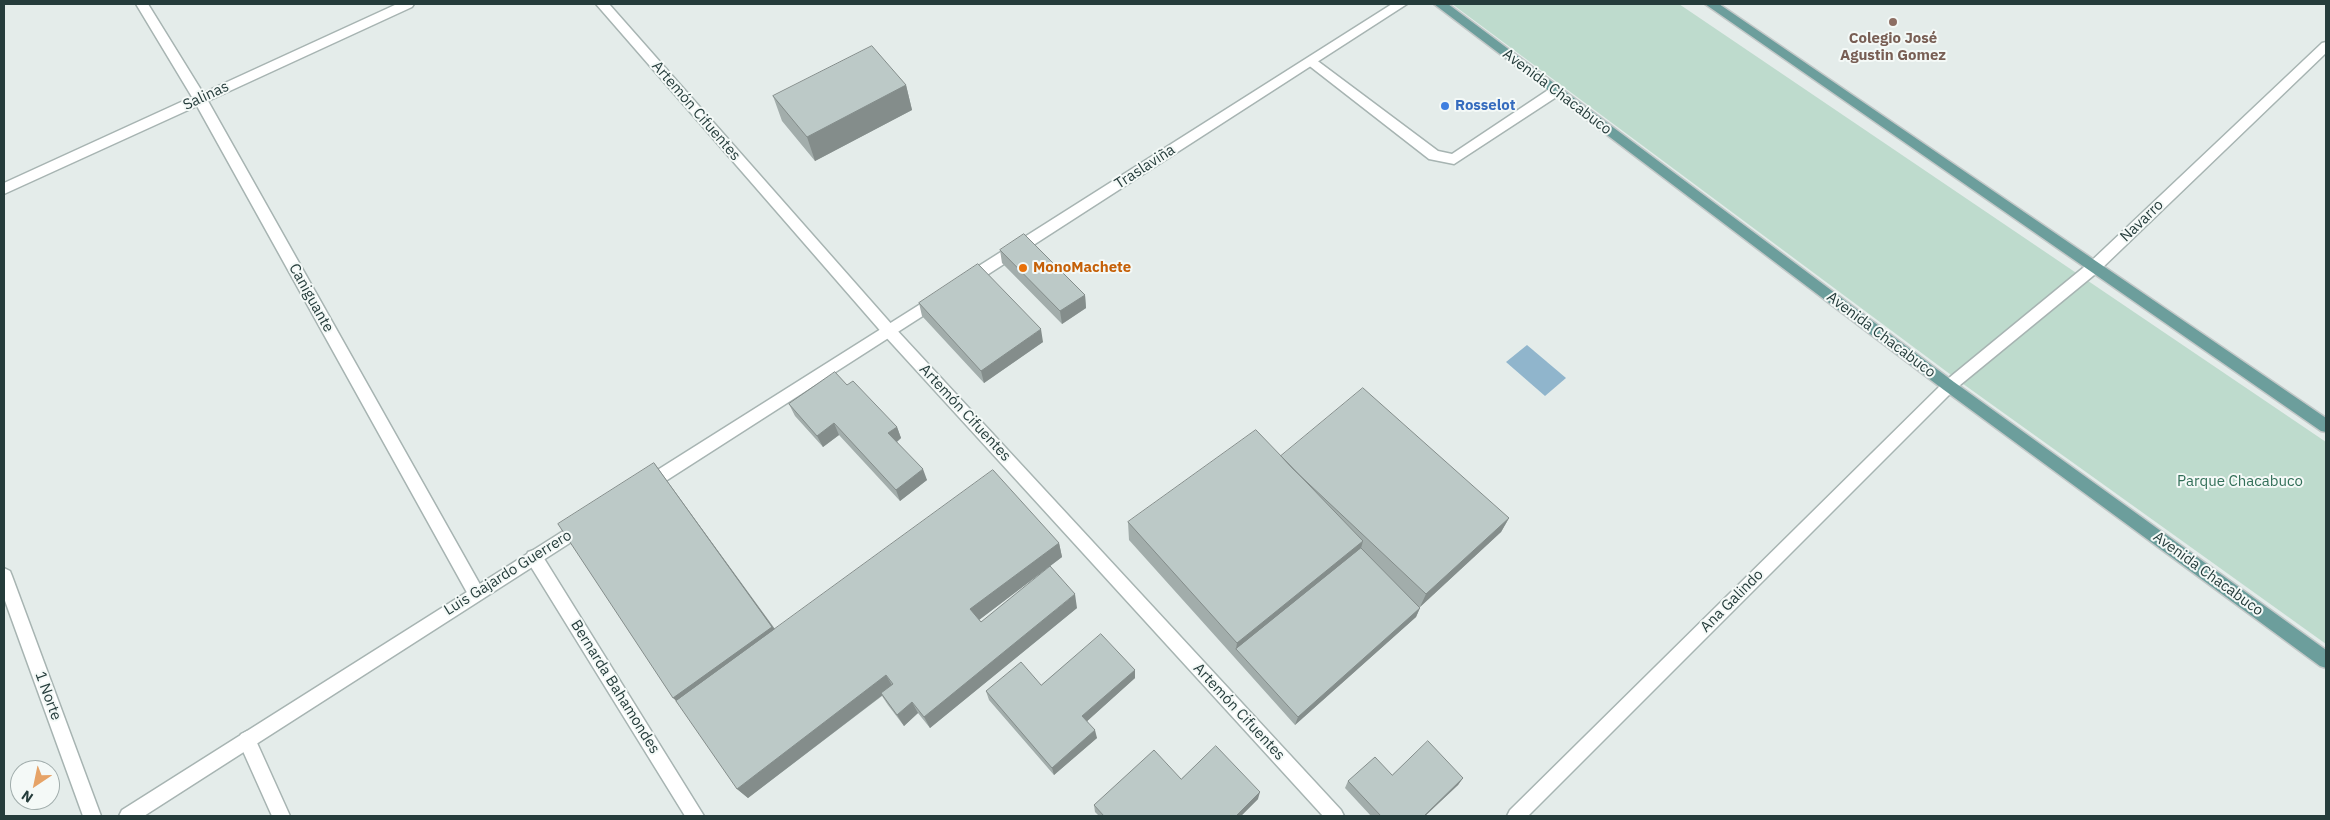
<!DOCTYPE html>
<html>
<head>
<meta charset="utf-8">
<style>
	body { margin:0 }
	#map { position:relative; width:2330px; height:820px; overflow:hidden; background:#e4ecea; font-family:"IBM Plex Sans",sans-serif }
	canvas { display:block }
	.frame { position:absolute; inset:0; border:5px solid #253c3b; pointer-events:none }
	.north { position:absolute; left:10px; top:760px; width:50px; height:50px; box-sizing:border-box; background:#f4f9f7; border:1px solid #a1adac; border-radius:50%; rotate:214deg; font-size:14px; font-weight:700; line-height:20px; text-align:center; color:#253c3b }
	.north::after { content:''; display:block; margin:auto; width:18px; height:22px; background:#e6a367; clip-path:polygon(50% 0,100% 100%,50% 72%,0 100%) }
</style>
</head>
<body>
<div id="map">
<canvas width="2330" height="820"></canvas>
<div class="frame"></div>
<div class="north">N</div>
</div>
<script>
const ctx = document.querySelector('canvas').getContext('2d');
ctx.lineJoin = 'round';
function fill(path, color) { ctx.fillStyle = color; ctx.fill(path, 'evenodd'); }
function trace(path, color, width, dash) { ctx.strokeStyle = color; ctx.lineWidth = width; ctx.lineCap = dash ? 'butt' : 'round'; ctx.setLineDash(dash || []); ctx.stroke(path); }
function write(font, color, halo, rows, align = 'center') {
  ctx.font = font + ' "IBM Plex Sans",sans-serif'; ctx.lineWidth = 4; ctx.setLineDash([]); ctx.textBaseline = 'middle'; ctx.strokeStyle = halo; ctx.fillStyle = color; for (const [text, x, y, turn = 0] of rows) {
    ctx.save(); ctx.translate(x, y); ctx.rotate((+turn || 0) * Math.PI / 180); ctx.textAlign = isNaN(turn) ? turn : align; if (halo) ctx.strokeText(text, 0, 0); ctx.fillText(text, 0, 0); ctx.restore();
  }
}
const green = new Path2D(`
	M1452,4H1679L2326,442V644L1966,386Z`);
const water = new Path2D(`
	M1527,345L1566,378L1545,396L1506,362Z`);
const service = new Path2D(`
	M1311,56L1438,151L1452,154L1551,88L1556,86L1562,91L1561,94L1454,164L1429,159L1307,64L1305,61Z`);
const minor = new Path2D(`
	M136,4H148L203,93L397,4H414L412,7L208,101L482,588L484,593L482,598L476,601L470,598L197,106L4,194V183L192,97Z
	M596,4H609L894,327L1341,810L1344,816H1323L884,335Z
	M2326,42V53L2099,271L1954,390L1528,816H1507L1510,810L1944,382L2089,263L2322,43Z
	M534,550L540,552L704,816H685L528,562L526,557L528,552Z
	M4,568L10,571L12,576L101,816H83L4,598Z
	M247,731L253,734L290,816H272L238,740L241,734Z`);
const tertiary = new Path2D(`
	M1392,4H1407L973,284L968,286L963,284L961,280L963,276Z
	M938,293L943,295L945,299L943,303L650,491L645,493L640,491L637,486L640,481Z
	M584,518L590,520L592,525L590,530L144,816H119L122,810Z`);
const primary = new Path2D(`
	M1434,4H1448L1954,382L2326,650V668L2320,666L1944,390Z
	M1705,4H1719L2326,418V432L2321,431Z`);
const wall = new Path2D(`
	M906,85L912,110L815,161L782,121L773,96Z
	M1000,250L1085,295L1086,308L1062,324L1002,263Z
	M919,303L1043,342L984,383L922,316Z
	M847,385L897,427L901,438L897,442L927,480L900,501L839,435L823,447L795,416L789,404Z
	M1281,456L1509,518L1501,532L1420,607L1416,617L1295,725L1235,658L1129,540L1128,522Z
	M654,463L775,629L1059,543L1062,557L979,620L981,622L1077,608L930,728L918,713L904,726L888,705L882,696L748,798L737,789Z
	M1135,670V678L1087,721L1097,738L1054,775L989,700L986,691L1041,685Z
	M1392,775L1463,778L1458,785L1425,816H1371L1345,788L1348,781Z
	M1181,779L1258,799L1241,816H1099L1095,812L1094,805Z`);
const shadedWall = new Path2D(`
	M906,85L912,110L815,161L807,137Z
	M1085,295L1086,308L1062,324L1060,311Z
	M1041,329L1043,342L984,383L981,371Z
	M834,423L839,435L823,447L817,436Z
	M897,427L901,438L893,445L888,433Z
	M654,463L784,642L688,712L673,698Z
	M923,469L927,480L900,501L896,490Z
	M1509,518L1501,532L1420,607L1426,594Z
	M1363,541L1358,559L1236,649L1237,643Z
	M1059,543L1062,557L975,623L970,609Z
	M1075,594L1077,608L930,728L924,717Z
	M1420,608L1416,617L1295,725L1298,717Z
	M1135,670V678L1084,724L1082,716Z
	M886,675L893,687L748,798L737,789Z
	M912,702L918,713L904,726L897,715Z
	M1095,730L1097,738L1054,775L1052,768Z
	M1463,778L1458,785L1425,816H1424Z
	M1260,792L1258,799L1241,816H1236Z`);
const building = new Path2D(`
	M872,46L906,85L807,137L773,96Z
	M1024,234L1085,295L1060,311L1000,250Z
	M978,264L1041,329L981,371L919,303Z
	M835,372L847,385L853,381L897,427L888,433L923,469L896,490L834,423L817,436L789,404Z
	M1363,388L1509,518L1426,594L1293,469L1281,456Z
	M1256,430L1363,541L1237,643L1128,522Z
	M654,463L772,627L673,698L558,524Z
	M993,470L1059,543L970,609L981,622L1050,566L1075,594L924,717L912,702L897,715L881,693L893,684L886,675L737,789L676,701Z
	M1361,548L1420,608L1298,717L1236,649Z
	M1101,634L1135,670L1082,716L1095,730L1052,768L986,691L1021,662L1041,685Z
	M1428,741L1463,778L1424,816H1381L1348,781L1375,757L1392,775Z
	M1216,746L1260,792L1236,816H1104L1094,805L1154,750L1181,779Z`);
const markers = [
	[1893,22,5,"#8d6e63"],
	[1445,106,5,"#3f7fe0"],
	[1023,268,5,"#e8710a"]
];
const educationNames = [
	["Colegio José",1893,39],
	["Agustin Gomez",1893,56]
];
const streetNames = [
	["Avenida Chacabuco",1557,92,37],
	["Salinas",206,96,-25],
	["Artemón Cifuentes",696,111,49],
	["Traslaviña",1145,167,-33],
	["Navarro",2142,221,-44],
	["Caniguante",311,298,61],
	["Avenida Chacabuco",1881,335,37],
	["Artemón Cifuentes",965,413,47],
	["Luis Gajardo Guerrero",508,573,-32],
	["Avenida Chacabuco",2208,574,36],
	["Ana Galindo",1732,601,-45],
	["Bernarda Bahamondes",615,687,58],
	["1 Norte",48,696,70],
	["Artemón Cifuentes",1239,712,47]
];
const shopNames = [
	["Rosselot",1455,106]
];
const foodNames = [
	["MonoMachete",1033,268]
];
const parkNames = [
	["Parque Chacabuco",2240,482]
];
fill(green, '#bedbcd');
fill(water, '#90b5cc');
trace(service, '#a7b4b2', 3);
trace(minor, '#a7b4b2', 3);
trace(tertiary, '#a7b4b2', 3);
trace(primary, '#c2c8c8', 3);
fill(service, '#fff');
fill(minor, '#fff');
fill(tertiary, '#fff');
fill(primary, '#6c9e9c');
fill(wall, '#a2adab');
fill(shadedWall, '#848d8b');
fill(building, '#bcc9c7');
trace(building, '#848d8b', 1);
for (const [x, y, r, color] of markers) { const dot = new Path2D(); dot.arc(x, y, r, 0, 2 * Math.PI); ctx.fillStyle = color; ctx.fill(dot); trace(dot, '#f4f9f7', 2); }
write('bold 15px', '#785e54', '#f4f9f7', educationNames);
write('15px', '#253c3b', '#f4f9f7', streetNames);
write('bold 15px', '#366cbe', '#f4f9f7', shopNames, 'left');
write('bold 15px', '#c56008', '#f4f9f7', foodNames, 'left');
write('15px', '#326f58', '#f4f9f7', parkNames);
</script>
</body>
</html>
